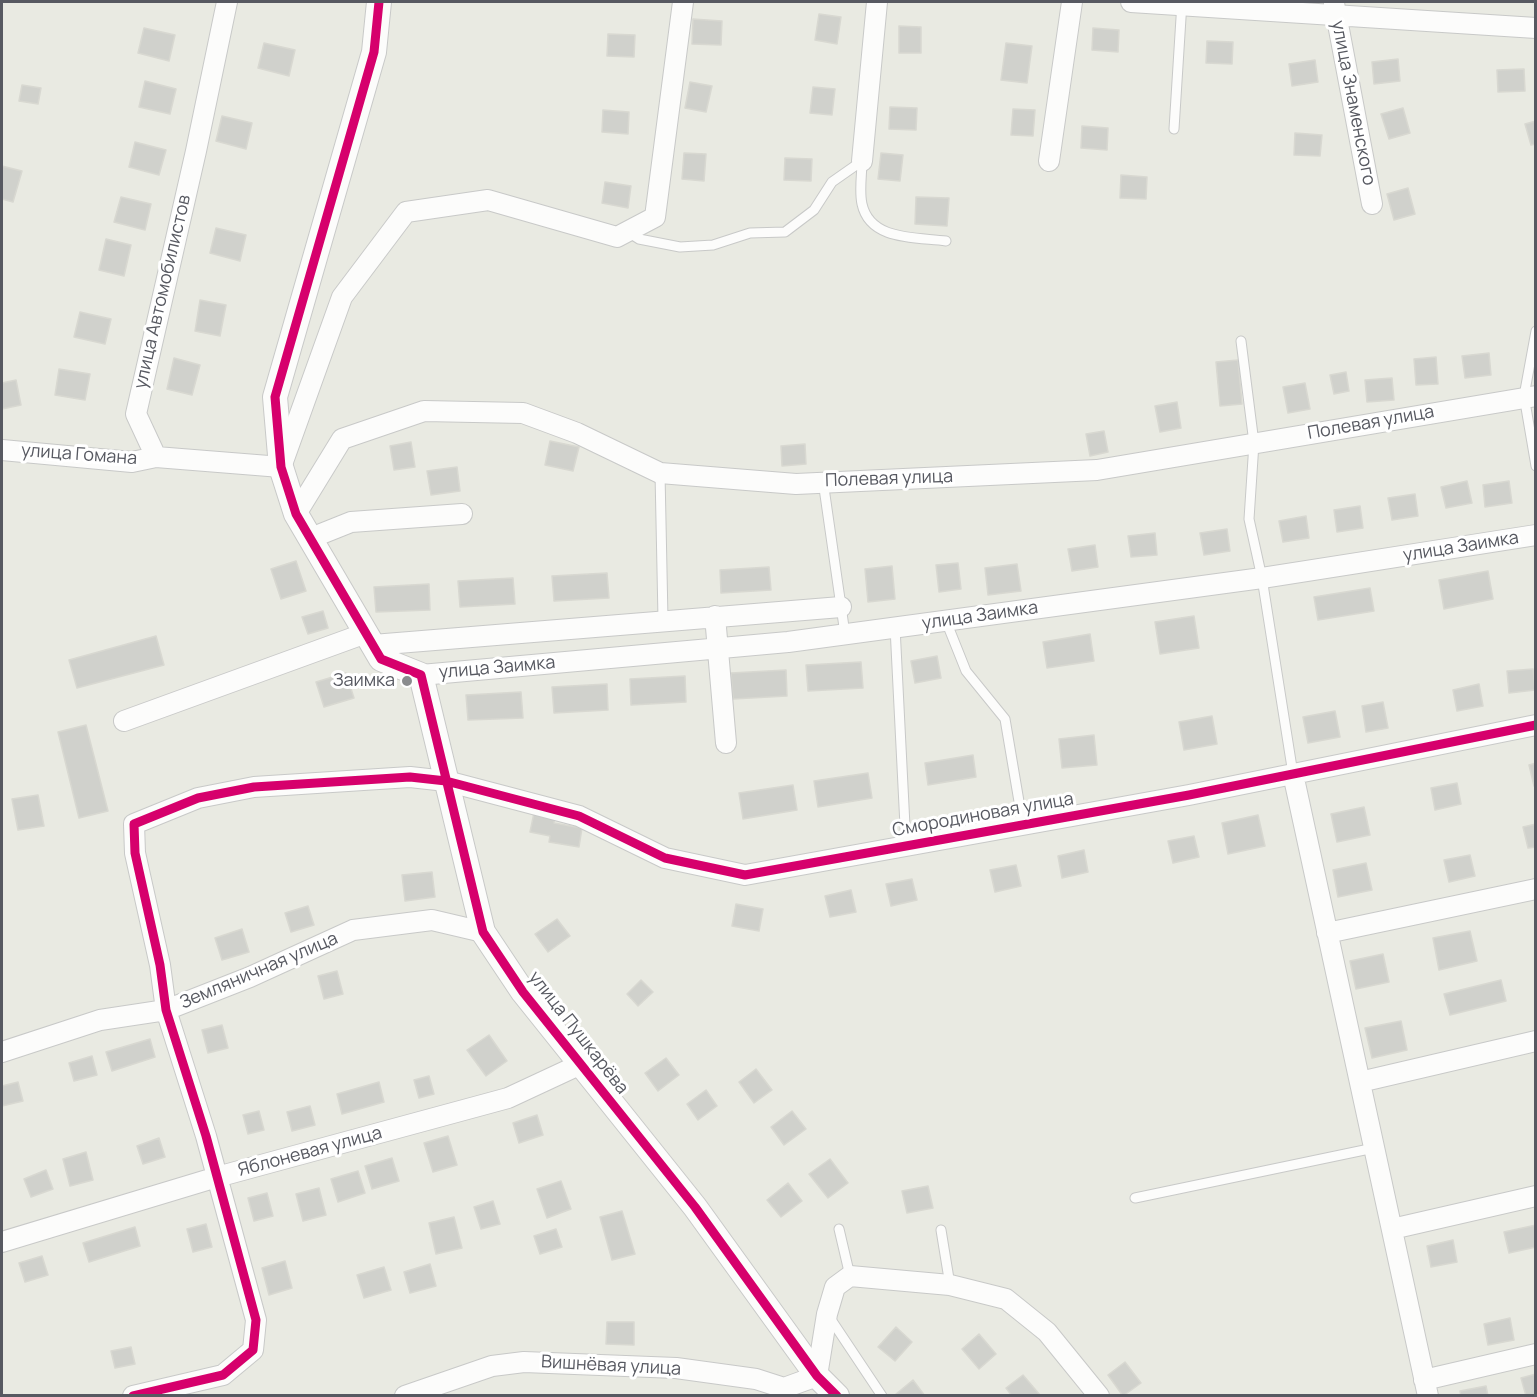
<!DOCTYPE html>
<html>
<head>
<meta charset="utf-8">
<style>
	body { margin:0 }
	#map { position:relative; width:1537px; height:1397px; overflow:hidden; background:#e9eae2; font-family:Manrope,sans-serif }
	canvas { display:block }
	.frame { position:absolute; inset:0; border:3px solid #575961; pointer-events:none }
</style>
</head>
<body>
<div id="map">
<canvas width="1537" height="1397"></canvas>
<div class="frame"></div>
</div>
<script>
const ctx = document.querySelector('canvas').getContext('2d');
ctx.lineJoin = 'round';
function fill(path, color) { ctx.fillStyle = color; ctx.fill(path, 'evenodd'); }
function trace(path, color, width, dash) { ctx.strokeStyle = color; ctx.lineWidth = width; ctx.lineCap = dash ? 'butt' : 'round'; ctx.setLineDash(dash || []); ctx.stroke(path); }
function write(font, color, halo, rows, align = 'center') {
  ctx.font = font + ' Manrope,sans-serif'; ctx.lineWidth = 6; ctx.setLineDash([]); ctx.textBaseline = 'middle'; ctx.strokeStyle = halo; ctx.fillStyle = color; for (const [text, x, y, turn = 0] of rows) {
    ctx.save(); ctx.translate(x, y); ctx.rotate((+turn || 0) * Math.PI / 180); ctx.textAlign = isNaN(turn) ? turn : align; if (halo) ctx.strokeText(text, 0, 0); ctx.fillText(text, 0, 0); ctx.restore();
  }
}
const building = new Path2D(`
	M819,14L841,17L837,44L815,40Z
	M693,19L722,21L721,45L692,44Z
	M899,26L921,27V53H899Z
	M144,28L175,35L169,61L138,53Z
	M1093,28L1119,30L1118,52L1092,50Z
	M608,34L635,35L634,57L607,56Z
	M1207,41L1233,42L1232,64L1206,63Z
	M264,43L295,50L289,76L258,68Z
	M1006,43L1032,46L1027,83L1001,80Z
	M1398,59L1400,81L1374,84L1372,62Z
	M1315,60L1318,82L1292,86L1289,64Z
	M1524,69L1525,91L1498,92L1497,70Z
	M145,81L176,89L170,114L139,107Z
	M690,82L712,86L706,112L685,108Z
	M22,85L41,88L38,104L19,101Z
	M813,87L835,89L832,115L810,113Z
	M890,107L917,108L916,130L889,129Z
	M1403,108L1410,133L1389,139L1381,114Z
	M1013,109L1035,110L1033,136L1011,135Z
	M603,110L629,112L628,134L602,132Z
	M222,116L252,123L246,149L216,141Z
	M1536,121V144L1531,145L1525,124Z
	M1082,126L1108,128L1107,150L1081,148Z
	M1295,133L1322,135L1320,156L1294,155Z
	M135,142L166,150L159,175L129,167Z
	M684,153L706,154L704,181L682,179Z
	M881,153L903,155L900,181L878,179Z
	M785,158L812,159L811,181L784,180Z
	M2,166L22,171L13,202L2,199Z
	M1121,175L1147,177L1146,199L1120,198Z
	M605,182L631,186L628,208L602,203Z
	M1408,188L1415,214L1394,220L1387,194Z
	M121,197L151,204L145,230L114,222Z
	M916,197L949,198L947,226L915,224Z
	M216,228L246,235L240,261L210,253Z
	M106,239L131,245L124,276L99,270Z
	M200,300L226,305L220,336L195,331Z
	M80,312L111,319L105,344L74,337Z
	M1489,353L1491,375L1465,378L1462,356Z
	M1436,357L1438,384L1416,385L1414,359Z
	M174,358L200,365L192,395L167,389Z
	M1238,360L1242,404L1220,406L1216,362Z
	M59,369L90,374L85,400L55,395Z
	M1346,372L1349,391L1334,394L1330,375Z
	M1392,378L1394,400L1367,402L1365,380Z
	M16,380L21,405L2,409V383Z
	M1305,383L1310,409L1288,413L1283,387Z
	M1177,402L1181,428L1160,432L1155,406Z
	M1104,431L1108,452L1090,456L1086,434Z
	M550,441L579,447L573,471L545,465Z
	M411,442L415,467L394,470L390,446Z
	M805,444L806,464L782,466L781,446Z
	M457,467L460,491L431,495L427,471Z
	M1467,481L1472,503L1446,508L1441,487Z
	M1509,481L1512,503L1485,507L1483,485Z
	M1415,494L1418,516L1392,520L1388,498Z
	M1360,506L1363,528L1337,532L1334,510Z
	M1306,516L1309,538L1283,542L1279,521Z
	M1227,529L1230,551L1204,555L1200,533Z
	M1155,533L1157,555L1131,557L1128,536Z
	M1095,545L1098,567L1072,571L1068,549Z
	M296,561L306,591L281,599L271,569Z
	M958,563L961,589L939,592L936,565Z
	M1017,564L1021,591L988,595L985,568Z
	M892,566L895,599L868,602L865,569Z
	M769,567L771,590L721,593L720,570Z
	M1488,571L1493,599L1444,609L1439,580Z
	M607,573L609,598L554,601L552,576Z
	M513,578L515,604L460,607L458,581Z
	M429,584L430,610L376,612L374,587Z
	M1370,588L1374,611L1318,620L1314,597Z
	M323,611L328,628L308,634L302,617Z
	M1194,616L1199,648L1160,654L1155,622Z
	M1090,634L1094,661L1047,668L1043,642Z
	M156,636L164,665L77,688L69,660Z
	M937,656L941,678L915,683L911,661Z
	M861,662L863,688L808,691L806,665Z
	M1533,669L1535,690L1509,693L1507,671Z
	M786,670L787,696L733,699L731,673Z
	M346,673L354,698L324,707L316,682Z
	M685,676L686,702L631,705L630,679Z
	M607,684L608,710L554,713L552,687Z
	M1479,684L1483,706L1457,711L1453,690Z
	M521,692L523,718L468,720L466,695Z
	M1383,702L1388,728L1366,732L1362,706Z
	M1335,711L1340,737L1308,743L1303,717Z
	M1212,716L1217,744L1184,750L1179,722Z
	M86,725L108,811L79,818L58,732Z
	M1094,735L1097,765L1062,768L1059,739Z
	M973,755L976,777L928,785L925,763Z
	M1536,763V786H1534L1529,765Z
	M868,773L872,798L818,807L814,781Z
	M1457,783L1461,804L1435,810L1431,788Z
	M793,785L797,810L743,819L739,793Z
	M38,795L44,826L18,830L12,799Z
	M1364,807L1370,835L1337,842L1331,814Z
	M534,813L555,817L554,823L582,828L579,847L549,842L550,836L530,832Z
	M1258,815L1265,846L1228,854L1222,823Z
	M1536,824V847L1528,848L1523,827Z
	M1194,836L1199,857L1173,863L1168,841Z
	M1084,850L1088,872L1062,878L1058,856Z
	M1470,855L1475,876L1449,882L1444,860Z
	M1366,863L1372,890L1338,897L1333,870Z
	M1016,865L1021,886L995,892L990,870Z
	M432,872L435,897L405,901L402,875Z
	M912,879L917,900L891,906L886,884Z
	M851,890L856,912L830,917L825,896Z
	M736,904L763,909L759,931L732,926Z
	M308,906L314,925L291,932L285,913Z
	M557,919L570,936L548,952L535,934Z
	M242,929L249,952L222,960L215,938Z
	M1470,931L1477,961L1439,970L1433,938Z
	M1383,954L1389,982L1356,989L1350,961Z
	M337,971L343,994L324,999L318,976Z
	M641,980L653,992L638,1006L627,994Z
	M1501,980L1506,1001L1450,1015L1444,994Z
	M1401,1021L1407,1050L1372,1058L1365,1028Z
	M222,1025L228,1048L208,1053L202,1030Z
	M489,1035L507,1061L486,1076L467,1050Z
	M150,1039L155,1057L112,1071L106,1052Z
	M92,1056L97,1075L74,1081L69,1063Z
	M666,1058L679,1075L658,1091L645,1073Z
	M756,1069L772,1090L754,1103L739,1082Z
	M429,1076L434,1094L419,1098L414,1080Z
	M18,1082L23,1101L2,1106V1086Z
	M379,1082L384,1102L342,1114L337,1094Z
	M706,1090L717,1106L698,1120L687,1104Z
	M310,1106L315,1125L292,1131L287,1112Z
	M259,1111L264,1130L248,1134L243,1115Z
	M792,1111L806,1129L784,1145L771,1127Z
	M537,1115L543,1135L519,1143L513,1123Z
	M448,1136L457,1165L433,1172L424,1143Z
	M159,1138L165,1157L143,1164L137,1146Z
	M86,1152L93,1180L70,1186L63,1159Z
	M392,1158L399,1181L372,1189L365,1166Z
	M830,1159L848,1183L828,1198L809,1174Z
	M46,1170L53,1189L31,1197L24,1179Z
	M358,1171L365,1193L338,1202L331,1179Z
	M561,1181L571,1209L547,1218L537,1189Z
	M788,1183L802,1201L781,1217L767,1200Z
	M928,1186L933,1208L907,1213L902,1191Z
	M319,1188L326,1215L303,1221L296,1194Z
	M267,1193L273,1216L254,1221L248,1198Z
	M493,1201L500,1224L481,1229L474,1207Z
	M622,1211L635,1254L612,1260L600,1217Z
	M454,1217L462,1248L436,1254L429,1223Z
	M206,1224L212,1247L193,1252L187,1229Z
	M1536,1225V1247L1509,1253L1504,1232Z
	M135,1227L140,1246L89,1262L83,1243Z
	M556,1229L562,1247L540,1254L534,1236Z
	M1453,1240L1457,1262L1431,1267L1427,1246Z
	M42,1256L48,1275L25,1282L19,1263Z
	M285,1261L292,1288L269,1295L262,1268Z
	M430,1264L436,1286L410,1293L404,1272Z
	M384,1267L391,1290L364,1298L357,1275Z
	M1510,1318L1514,1340L1488,1345L1484,1324Z
	M607,1322H634V1345L606,1344Z
	M896,1327L912,1342L895,1361L878,1347Z
	M979,1334L996,1354L979,1369L962,1349Z
	M131,1347L135,1364L115,1368L111,1351Z
	M1125,1362L1141,1383L1123,1396L1108,1375Z
	M1536,1374V1396H1526L1521,1378Z
	M1023,1375L1040,1395V1396H1012L1006,1388Z
	M913,1380L925,1396H897L896,1394Z
	M1486,1386L1488,1396H1461L1460,1391Z`);
const service = new Path2D(`
	M1174,129L1182,2
	M862,161C862,174 859,191 862,204C870,241 916,237 946,241
	M628,232L639,239L680,247L713,245L750,233L785,232L814,210L832,182L862,161
	M1536,331L1524,396L1536,466
	M1241,341L1254,443L1249,519L1262,578L1293,774
	M660,473L663,619
	M823,481L845,634
	M946,621L966,671L1005,719L1023,825
	M895,627L906,846
	M1135,1198L1374,1148
	M839,1229L850,1276
	M941,1230L950,1285
	M828,1315L882,1396`);
const minor = new Path2D(`
	M227,2L196,151L136,414L156,457L281,467L342,297L406,212L488,200L617,237L655,217L683,2
	M1131,2L1536,28
	M1334,3L1372,204
	M862,161L877,2
	M1049,161L1072,2
	M2,450L132,462L156,457
	M296,514L342,439L424,411L523,413L577,433L660,473L796,484L1097,470L1536,396
	M311,538L351,522L462,514
	M715,616L726,743
	M373,645L841,607
	M421,675L788,642L1262,578L1536,535
	M124,721L366,633
	M1293,774L1428,1396
	M1327,933L1536,889
	M2,1052L100,1020L166,1010L250,977L353,930L432,920L483,932
	M1360,1082L1536,1041
	M1392,1229L1536,1196
	M2,1242L217,1177L508,1098L581,1064
	M1424,1380L1536,1354
	M133,1396L223,1375L253,1350L256,1320L206,1136L166,1010L160,965L135,853L134,824L198,798L254,787L410,777L446,781L579,816L665,858L745,875L1189,795L1536,725
	M405,1396L492,1366L524,1362L676,1368L756,1379L784,1388L817,1376L827,1314L835,1287L850,1276L950,1285L1006,1299L1047,1332L1099,1396`);
const tertiary = new Path2D(`
	M379,2L374,52L275,397L281,467L296,514L381,659L421,675L483,932L523,992L695,1207L817,1376L837,1396`);
const cycleway = new Path2D(`
	M379,2L374,52L275,397L281,467L296,514L381,659L421,675L483,932L523,992L695,1207L817,1376L837,1396
	M133,1396L223,1375L253,1350L256,1320L206,1136L166,1010L160,965L135,853L134,824L198,798L254,787L410,777L446,781L579,816L665,858L745,875L1189,795L1536,725`);
const markers = [
	[407,681,6,"#8a8c8e"]
];
const streetNames = [
	["улица Знаменского",1353,103,79],
	["улица Автомобилистов",163,292,-77],
	["Полевая улица",1371,423,-10],
	["улица Гомана",79,455,4],
	["Полевая улица",889,479,-2],
	["улица Заимка",1461,547,-9],
	["улица Заимка",980,616,-8],
	["улица Заимка",497,668,-5],
	["Смородиновая улица",983,815,-10],
	["Земляничная улица",259,971,-23],
	["улица Пушкарёва",578,1033,52],
	["Яблоневая улица",310,1152,-15],
	["Вишнёвая улица",611,1366,3]
];
const poiNames = [
	["Заимка",395,681]
];
fill(building, '#d0d1cc');
trace(building, '#d8d8d1', 1.5);
trace(service, '#c8c9c8', 11);
trace(minor, '#c8c9c8', 22);
trace(tertiary, '#c8c9c8', 26);
trace(service, '#fcfcfb', 9);
trace(minor, '#fcfcfb', 20);
trace(tertiary, '#fcfcfb', 24);
trace(cycleway, '#d6006c', 9);
for (const [x, y, r, color] of markers) { const dot = new Path2D(); dot.arc(x, y, r, 0, 2 * Math.PI); ctx.fillStyle = color; ctx.fill(dot); trace(dot, '#fff', 2); }
write('18px', '#575961', '#fff', streetNames);
write('18px', '#575961', '#fff', poiNames, 'right');
</script>
</body>
</html>
